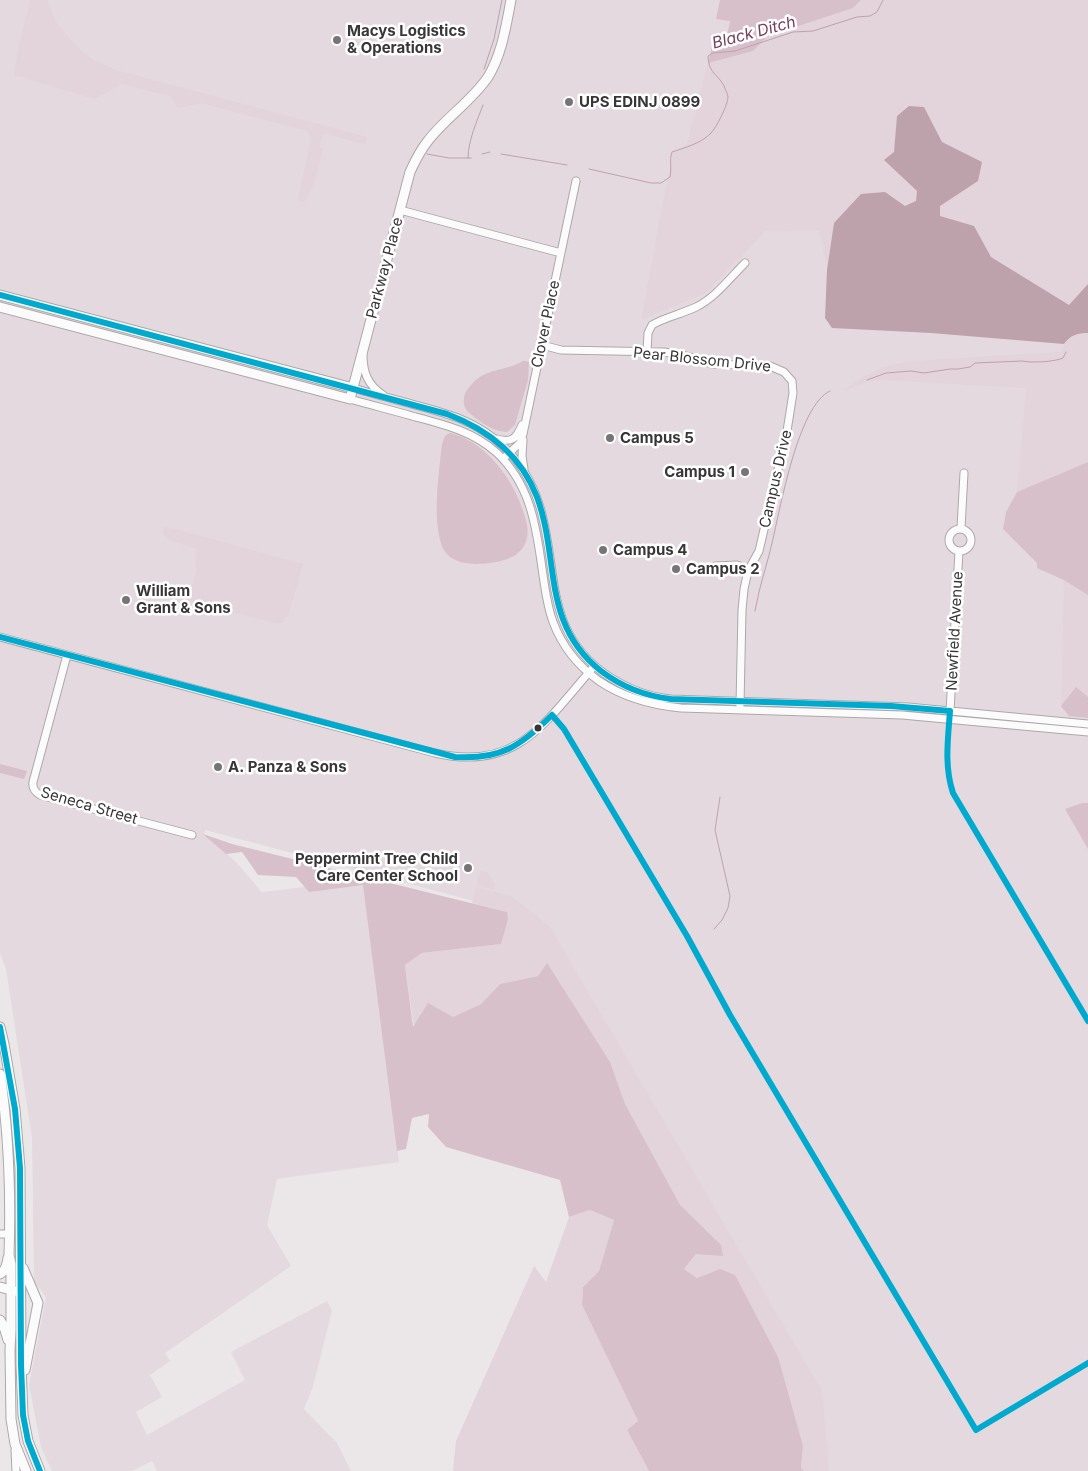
<!DOCTYPE html>
<html>
<head>
<meta charset="utf-8">
<style>
	body { margin:0 }
	canvas { display:block; background:#ebe7e9 }
</style>
</head>
<body>
<canvas width="1088" height="1471"></canvas>
<script>
const ctx = document.querySelector('canvas').getContext('2d');
ctx.lineJoin = 'round';
function fill(path, color) { ctx.fillStyle = color; ctx.fill(path, 'evenodd'); }
function trace(path, color, width, dash) { ctx.strokeStyle = color; ctx.lineWidth = width; ctx.lineCap = dash ? 'butt' : 'round'; ctx.setLineDash(dash || []); ctx.stroke(path); }
function write(font, color, halo, rows, align = 'center') {
  ctx.font = font + ' Inter,sans-serif'; ctx.lineWidth = 5; ctx.setLineDash([]); ctx.textBaseline = 'middle'; ctx.strokeStyle = halo; ctx.fillStyle = color; for (const [text, x, y, turn = 0] of rows) {
    ctx.save(); ctx.translate(x, y); ctx.rotate((+turn || 0) * Math.PI / 180); ctx.textAlign = isNaN(turn) ? turn : align; if (halo) ctx.strokeText(text, 0, 0); ctx.fillText(text, 0, 0); ctx.restore();
  }
}
const built = new Path2D(`
	M0,0H1088V1471H815L527,915L205,830L204,834L235,861L262,892L363,880L399,1162L277,1179L267,1225L291,1266L165,1353L170,1361L150,1375L162,1397L136,1412L147,1435L245,1380L231,1352L327,1301L332,1311L313,1387L304,1409L337,1443L351,1471H157L152,1461L132,1471H52L41,1447L29,1385L46,1297L34,1282L32,1138L6,969L0,953Z`);
const green = new Path2D(`
	M30,0H47L56,22L75,45L91,59L116,70L367,137L365,144L323,133L319,147L323,149L313,187L304,202L298,200L311,138L307,131L201,103L178,108L170,96L122,84L94,99L14,75L18,51Z
	M861,0H1088V284L1069,305L991,257L974,226L940,216V206L978,181L982,162L942,142L924,107L898,116L894,152L884,160L917,192L916,202L905,206L885,192L834,223L827,270L819,230L765,231L706,293L641,320L673,151L687,144L708,63L753,51L768,36L853,8Z
	M1078,333H1088V462L1017,492L1026,388L882,380L869,381L843,391L865,376L884,367L905,362L973,357L1062,352C1065,341 1068,338 1078,333Z
	M164,526L303,564L288,616L284,618L283,622L279,624L190,601L189,599L196,571L195,563L197,549L171,541L163,534Z
	M1064,580L1088,595V697L1076,687L1061,706Z
	M480,871L488,873L495,885L494,890L477,885Z
	M476,887L511,896L550,927L822,1391L829,1471H804L801,1468L803,1446L720,1269L697,1278L684,1269L696,1254L721,1245L680,1205L625,1104L610,1062L547,964L538,976L500,984L481,1004L453,1017L414,1028L405,965L422,953L501,944L507,912L472,903Z
	M590,1210L614,1220L599,1271L583,1287L582,1305L638,1421L627,1430L649,1471H455L453,1470L456,1441L534,1266L546,1282L569,1217Z`);
const forest = new Path2D(`
	M720,0H861L853,8L768,36L753,51L708,63L712,47L725,46L730,21L716,19Z
	M523,361H526L529,362L528,380L515,425L507,432C495,432 481,423 472,415C466,411 463,406 464,399C464,393 467,390 471,385C486,367 505,372 523,361Z
	M450,433C485,441 513,479 523,511C527,522 530,533 525,544C518,558 503,561 490,563C476,565 452,565 444,550C431,526 439,471 442,444C444,439 444,435 450,433Z
	M1088,462V595L1064,580L1037,568V563L1003,529L1006,512L1017,492Z
	M1076,687L1088,697V718L1069,716L1061,706Z
	M0,764L27,771L24,779L0,773Z
	M1082,803H1088V849L1065,809Z
	M203,834L232,844L507,912L508,919L501,944L422,953L405,965L413,1027L428,1003L453,1017L481,1004L500,984L538,976L547,963L610,1062L625,1104L680,1205L721,1245L723,1256L696,1254L684,1269L697,1278L720,1269L735,1275L778,1357L803,1446L801,1468L804,1471H649L627,1430L638,1421L582,1305L583,1287L599,1271L614,1220L590,1210L569,1217L560,1180L446,1147L428,1127L429,1114L412,1118L406,1149L397,1151L363,885L309,892L296,877L258,875L242,852L226,854Z`);
const water = new Path2D(`
	M909,106L924,107L942,142L982,162L978,181L940,206V216L974,226L991,257L1069,305L1088,284V333C1078,333 1070,335 1064,344L931,333L832,328L825,318L827,270L834,223L861,194L885,192L905,206L916,201L917,191L884,160L894,152L897,116Z`);
const stream = new Path2D(`
	M484,69L494,39L502,0
	M427,154L449,158H471
	M482,154L490,152
	M501,154L567,165
	M468,158C468,141 477,121 483,105
	M589,169L651,183H661L670,177C672,168 669,161 672,152C684,148 702,143 711,133C716,128 728,105 728,97C728,95 725,89 724,86C717,73 709,74 708,56L713,53L735,51L793,32L813,31L857,17L870,16L877,12L883,0
	M867,380L886,373L911,371L924,373L950,369H958L970,367L975,363L1022,361C1031,363 1054,362 1063,358L1066,352
	M755,611L759,592C763,576 768,560 772,543C780,510 798,405 830,391
	M714,929L722,920L728,908L730,896L715,830L720,797`);
const minor = new Path2D(`
	M400,210L561,253
	M542,345L561,350L664,352L686,356L712,364L770,366L784,372L792,381L793,393L787,431L759,551L748,571L744,589L742,610L740,705
	M647,352L648,333L652,325C665,317 682,314 696,307C715,298 730,278 745,263
	M363,355C363,373 368,385 383,395
	M353,388C373,394 394,399 415,405C449,414 476,421 503,446C520,462 533,484 540,507C559,571 543,632 608,676C628,689 647,697 671,699L908,707L1088,724
	M350,399C371,405 391,410 412,416C443,424 473,431 497,453C534,488 537,535 544,582C546,595 548,609 553,622C562,646 578,666 599,681C624,698 651,705 681,708L902,715L1088,732
	M497,439C512,443 516,439 522,425
	M523,440L522,456L524,469
	M506,456L520,443L523,434L576,181
	M961,528L964,473
	M949 540a11 11 0 1 1 22 0a11 11 0 1 1-22 0Z
	M715,566L737,565L749,570
	M0,637L435,753C516,772 544,724 591,670
	M67,655L33,782C32,788 35,792 40,795L192,835
	M950,711L959,551
	M0,1234H9
	M15,1450L16,1471`);
const major = new Path2D(`
	M0,295L353,388
	M0,307L350,399L410,172C415,161 420,151 427,142C445,118 471,102 488,77C502,54 506,26 511,0
	M0,1027L4,1044L15,1109L20,1168L21,1365L23,1415L28,1441L40,1471
	M0,1074C9,1134 11,1194 9,1255L11,1264V1330L10,1350L11,1419L15,1444L26,1471
	M23,1268L38,1303L25,1370
	M0,1274C6,1270 7,1264 8,1258
	M0,1287L15,1291
	M0,1320L4,1327L8,1340`);
const bus1 = new Path2D(`
	M0,295L447,414C487,429 521,455 537,497C560,559 541,624 601,671C622,687 645,696 671,699L891,706L950,711
	M0,637L455,757C500,760 521,746 552,715
	M950,711C948,739 944,766 953,793L1088,1021
	M552,715L564,729L687,936L730,1015L976,1430
	M0,1027L15,1109L20,1168L21,1365L23,1415L28,1441L40,1471
	M976,1430L1088,1363`);
const markers = [
	[337,40,5,"#777475"],
	[569,102,5,"#777475"],
	[610,438,5,"#777475"],
	[745,472,5,"#777475"],
	[603,550,5,"#777475"],
	[676,569,5,"#777475"],
	[126,600,5,"#777475"],
	[538,728,4.5,"#393637"],
	[218,767,5,"#777475"],
	[468,868,5,"#777475"]
];
const poiNames = [
	["Macys Logistics",347,31],
	["& Operations",347,48],
	["UPS EDINJ 0899",579,102],
	["Campus 5",620,438],
	["Campus 1",735,472,"right"],
	["Campus 4",613,550],
	["Campus 2",686,569],
	["William",136,591],
	["Grant & Sons",136,608],
	["A. Panza & Sons",228,767],
	["Peppermint Tree Child",458,859,"right"],
	["Care Center School",458,876,"right"]
];
const streetNames = [
	["Parkway Place",385,268,-75],
	["Clover Place",546,324,-78],
	["Pear Blossom Drive",702,360,6],
	["Campus Drive",776,479,-77],
	["Newfield Avenue",955,631,-87],
	["Seneca Street",89,806,16]
];
const waterNames = [
	["Black Ditch",754,33,-15]
];
fill(built, '#e4d9de');
fill(green, '#e3d3da');
fill(forest, '#d7c0c9');
fill(water, '#bda2ac');
trace(stream, '#bda2ac', 1);
trace(minor, '#aca8aa', 9);
trace(major, '#aca8aa', 11);
trace(minor, '#fcfbfc', 7);
trace(major, '#fcfbfc', 9);
trace(bus1, '#00a9ce', 6);
for (const [x, y, r, color] of markers) { const dot = new Path2D(); dot.arc(x, y, r, 0, 2 * Math.PI); ctx.fillStyle = color; ctx.fill(dot); trace(dot, '#fff', 2); }
write('bold 15px', '#393637', '#fff', poiNames, 'left');
write('15px', '#393637', '#fff', streetNames);
write('italic 16px', '#764158', '#fff', waterNames);
</script>
</body>
</html>
